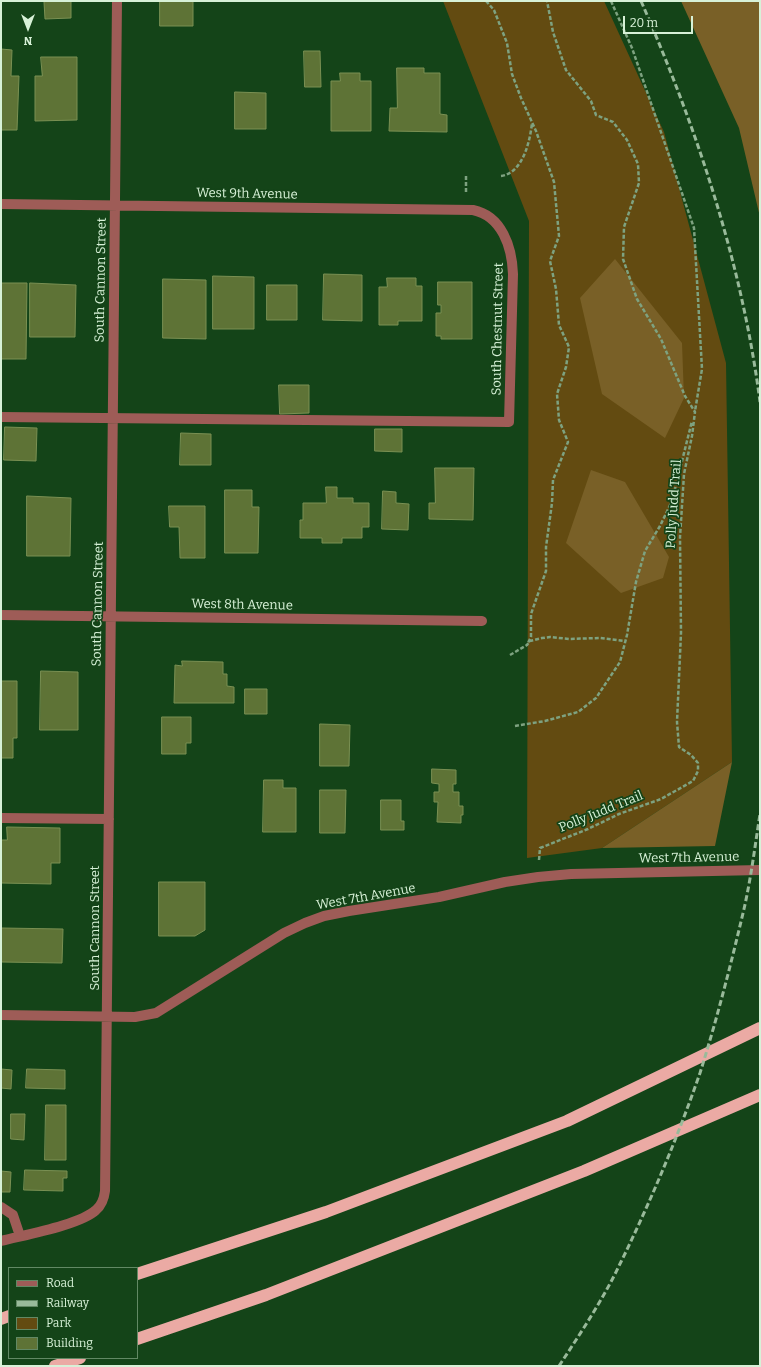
<!DOCTYPE html>
<html>
<head>
<meta charset="utf-8">
<style>
	body { margin:0 }
	#map { position:relative; width:761px; height:1367px; overflow:hidden; background:#144418; font-family:Bitter,serif }
	canvas { display:block }
	.frame { position:absolute; inset:0; border:2px solid #d7f1d7; pointer-events:none }
	.legend { position:absolute; left:8px; top:1267px; width:130px; height:92px; box-sizing:border-box; background:#144418; border:1px solid #628964; margin:0; padding:5px 7px; list-style:none; font-size:12px; color:#d7f1d7 }
	.legend li { display:flex; align-items:center; gap:8px; height:20px }
	.legend b { width:20px; border:1px solid #628964 }
	.north { position:absolute; left:8px; top:8px; width:40px; height:40px; -webkit-text-stroke:3px #144418; paint-order:stroke; rotate:180deg; font-size:11px; font-weight:700; line-height:16px; text-align:center; color:#d7f1d7 }
	.north::after { content:''; display:block; margin:auto; width:14px; height:18px; background:#d7f1d7; clip-path:polygon(50% 0,100% 100%,50% 72%,0 100%) }
	.scale { position:absolute; left:623px; top:16px; width:70px; height:18px; box-sizing:border-box; border:2px solid #d7f1d7; border-top:0; padding-left:5px; font-size:12px; line-height:14px; white-space:nowrap; color:#d7f1d7; -webkit-text-stroke:3px #144418; paint-order:stroke }
</style>
</head>
<body>
<div id="map">
<canvas width="761" height="1367"></canvas>
<div class="frame"></div>
<ul class="legend">
<li><b style="height:5px;background:#9e5c57"></b>Road</li>
<li><b style="height:5px;background:#99ba9a"></b>Railway</li>
<li><b style="height:11px;background:#634b11"></b>Park</li>
<li><b style="height:11px;background:#5e7336"></b>Building</li>
</ul>
<div class="north">N</div>
<div class="scale">20 m</div>
</div>
<script>
const ctx = document.querySelector('canvas').getContext('2d');
ctx.lineJoin = 'round';
function fill(path, color) { ctx.fillStyle = color; ctx.fill(path, 'evenodd'); }
function trace(path, color, width, dash) { ctx.strokeStyle = color; ctx.lineWidth = width; ctx.lineCap = dash ? 'butt' : 'round'; ctx.setLineDash(dash || []); ctx.stroke(path); }
function write(font, color, halo, rows, align = 'center') {
  ctx.font = font + ' Bitter,serif'; ctx.lineWidth = 3.5; ctx.setLineDash([]); ctx.textBaseline = 'middle'; ctx.strokeStyle = halo; ctx.fillStyle = color; for (const [text, x, y, turn = 0] of rows) {
    ctx.save(); ctx.translate(x, y); ctx.rotate((+turn || 0) * Math.PI / 180); ctx.textAlign = isNaN(turn) ? turn : align; if (halo) ctx.strokeText(text, 0, 0); ctx.fillText(text, 0, 0); ctx.restore();
  }
}
const green = new Path2D(`
	M443,1H604L664,132L726,363L732,762L602,848L527,858L529,221Z`);
const forest = new Path2D(`
	M681,1H760V217L739,128Z
	M615,259L682,343L684,398L665,438L602,394L580,298Z
	M591,470L625,482L669,557L663,578L621,593L566,543Z
	M732,762L715,846L602,848Z`);
const building = new Path2D(`
	M71,1V18L45,19L44,2Z
	M160,1H193V26H160Z
	M1,49L12,50L11,76H19L17,130H1Z
	M304,51H320L321,87H305Z
	M41,57H77V120L35,121V76H42Z
	M397,68H424V73H440V114L447,115V132L389,131L390,108H397Z
	M340,73H360V81H371V131H331V81H340Z
	M235,92L266,93V129H235Z
	M324,274L362,275V321L323,320Z
	M213,276L254,277V329H213Z
	M387,278H416V286H422V321H398V325H379V287H387Z
	M163,279L206,280V339L163,338Z
	M438,282H472V339H441V336H436V313H441V305H438Z
	M1,283H27L26,359H1Z
	M30,283L76,285L75,337H30Z
	M267,285H297V320H267Z
	M279,385H309V413L280,414Z
	M5,427L37,428L36,461L4,460Z
	M375,429H402V452L375,451Z
	M181,433L211,434V465H180Z
	M435,468H474L473,520L429,519V503H435Z
	M326,487H337V498H353V503H369V527H362V538H342V543H322V538H300V520H303V503H326Z
	M225,490H252V507H259L258,553H225Z
	M383,491L396,492V503L409,504L408,530L382,529Z
	M27,496L71,498L70,556H27Z
	M169,506H205V558H180L179,527H170Z
	M182,661L223,662V674H227V686L234,687V703H174L175,665L182,666Z
	M41,671L78,672V730H40Z
	M1,681H17V738H13V758H1Z
	M245,689H267V714H245Z
	M162,717H191V743H186V754H162Z
	M320,724L350,725L349,766H320Z
	M432,769L456,770V784H453V792H459V806H463V815H461V823L437,822L438,802H434V792H439V784L432,783Z
	M264,780H283V788H296V832H263Z
	M320,790H346L345,833H320Z
	M381,800H401V821H404V830H381Z
	M7,827L60,828V863H51V884L1,883V840H7Z
	M159,882H205V930L195,936H159Z
	M1,928L63,929L62,963L1,962Z
	M1,1069L12,1070L11,1089L1,1088Z
	M27,1069L65,1070V1089L26,1088Z
	M46,1105H66V1160H45Z
	M11,1114H25L24,1140L11,1139Z
	M25,1170L67,1171V1178H63V1191L24,1190Z
	M1,1171L11,1172L10,1192H1Z`);
const path = new Path2D(`
	M486,1L494,10L507,43L512,74L521,98L536,131L554,182L559,236L550,261L556,289L559,325L569,347L566,367L557,394L559,420L568,442L553,480L552,503L546,547V571L531,614V637L527,645
	M611,1L632,48L694,228L702,369L695,411
	M466,176V193
	M501,176C523,173 530,141 532,123
	M510,655L527,645L530,641L542,638L550,637L569,639L600,638L625,641
	M515,726L545,721L578,712L596,698L620,662L627,635L636,582L645,551L660,526L672,501L692,421
	M539,860L540,848L588,829L619,814L661,799L693,781L698,771V763L691,755L679,747L677,722L681,633L680,537L684,474L692,436L695,412L685,396L661,339L637,299L623,259L624,227L639,183L638,164L627,140L613,122L596,115L591,101L566,70L553,32L547,1`);
const minor = new Path2D(`
	M1,204L473,210C502,216 512,247 513,274L509,422L1,417
	M1,615L482,621
	M1,818L109,819
	M1,1015L135,1017L156,1013L284,933L305,923L324,916L349,911L439,897L505,882L538,877L571,874L760,870
	M1,1207L13,1215L20,1236
	M1,1241C24,1235 80,1225 96,1210C102,1205 104,1199 105,1191L117,1`);
const highway = new Path2D(`
	M137,1274L326,1212L567,1121L760,1028
	M1,1319L9,1316
	M137,1339L266,1295L584,1171L760,1095
	M55,1366L80,1358`);
const rail = new Path2D(`
	M641,1C697,129 742,263 760,402
	M559,1366C578,1337 598,1307 614,1276C647,1210 676,1142 700,1073C717,1019 731,964 744,909C751,878 755,846 760,814`);
const streetNames = [
	["West 9th Avenue",247,194,1],
	["South Cannon Street",101,280,-89],
	["South Chestnut Street",498,329,-89],
	["Polly Judd Trail",674,504,-86],
	["South Cannon Street",98,604,-89],
	["West 8th Avenue",242,605,1],
	["Polly Judd Trail",601,812,-22],
	["West 7th Avenue",689,858,-1],
	["West 7th Avenue",366,897,-10],
	["South Cannon Street",95,928,-90]
];
fill(green, '#634b11');
fill(forest, '#796027');
fill(building, '#5e7336');
trace(building, '#7a9053', 1);
trace(path, '#7ea280', 2.5, [4, 2]);
trace(minor, '#9e5c57', 10);
trace(highway, '#ebaaa4', 12);
trace(rail, '#99ba9a', 3, [6, 3]);
write('13px', '#d7f1d7', '#144418', streetNames);
</script>
</body>
</html>
